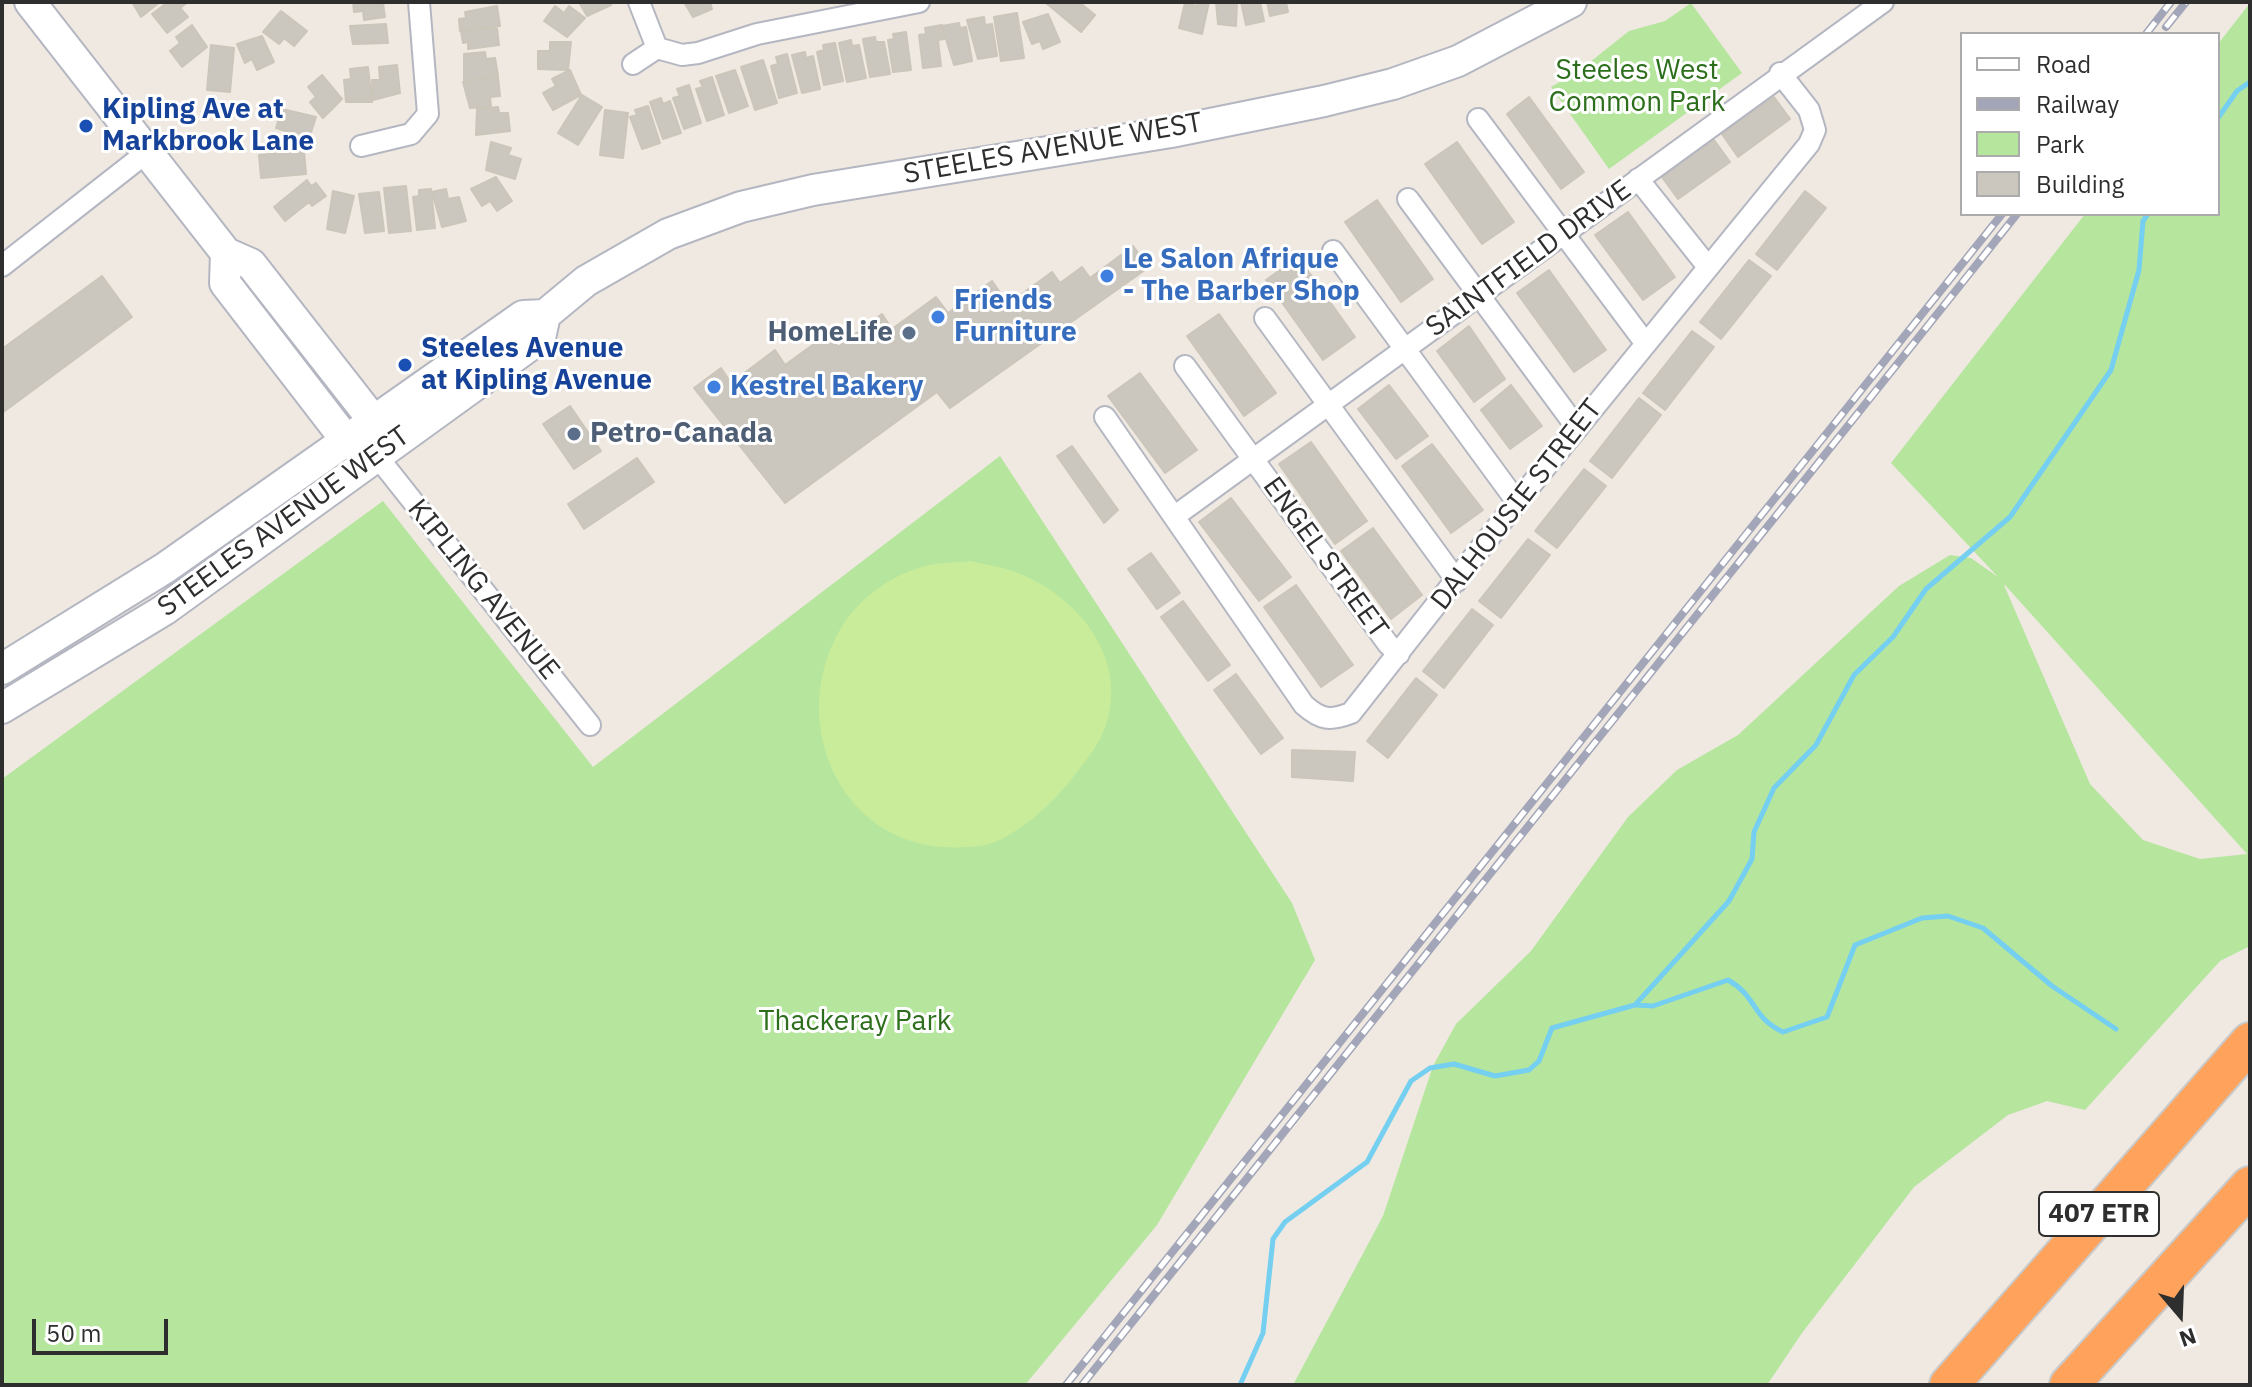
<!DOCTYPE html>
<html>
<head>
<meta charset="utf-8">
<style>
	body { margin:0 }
	#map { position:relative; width:2252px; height:1387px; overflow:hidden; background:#efe9e1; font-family:"IBM Plex Sans",sans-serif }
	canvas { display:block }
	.frame { position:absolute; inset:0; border:4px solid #2e2e2e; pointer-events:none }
	.legend { position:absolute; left:1960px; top:32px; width:260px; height:184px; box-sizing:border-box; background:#fff; border:2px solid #ababab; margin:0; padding:10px 14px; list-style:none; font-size:24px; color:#2e2e2e }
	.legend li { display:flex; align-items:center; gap:16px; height:40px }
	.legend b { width:40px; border:2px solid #ababab }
	.north { position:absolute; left:2140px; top:1275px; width:80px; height:80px; -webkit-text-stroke:6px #fff; paint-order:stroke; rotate:161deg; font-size:22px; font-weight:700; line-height:32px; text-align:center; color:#2e2e2e }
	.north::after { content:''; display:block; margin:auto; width:28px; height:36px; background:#2e2e2e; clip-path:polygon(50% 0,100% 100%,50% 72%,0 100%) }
	.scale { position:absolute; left:32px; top:1319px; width:136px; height:36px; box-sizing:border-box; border:4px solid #2e2e2e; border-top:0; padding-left:10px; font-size:24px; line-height:28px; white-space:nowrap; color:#2e2e2e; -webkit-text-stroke:6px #fff; paint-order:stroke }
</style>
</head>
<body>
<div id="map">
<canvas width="2252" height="1387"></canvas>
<div class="frame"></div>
<ul class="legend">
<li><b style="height:10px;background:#fff"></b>Road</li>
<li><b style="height:10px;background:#a3a6b8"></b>Railway</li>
<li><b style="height:22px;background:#b6e59e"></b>Park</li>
<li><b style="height:22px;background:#cbc7bf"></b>Building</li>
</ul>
<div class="north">N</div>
<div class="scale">50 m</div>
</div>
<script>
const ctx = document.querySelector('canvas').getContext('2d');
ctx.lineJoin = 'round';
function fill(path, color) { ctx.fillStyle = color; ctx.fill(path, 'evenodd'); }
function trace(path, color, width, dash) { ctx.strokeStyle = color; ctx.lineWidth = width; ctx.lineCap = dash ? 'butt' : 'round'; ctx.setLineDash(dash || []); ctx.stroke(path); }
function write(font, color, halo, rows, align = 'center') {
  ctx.font = font + ' "IBM Plex Sans",sans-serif'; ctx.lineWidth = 6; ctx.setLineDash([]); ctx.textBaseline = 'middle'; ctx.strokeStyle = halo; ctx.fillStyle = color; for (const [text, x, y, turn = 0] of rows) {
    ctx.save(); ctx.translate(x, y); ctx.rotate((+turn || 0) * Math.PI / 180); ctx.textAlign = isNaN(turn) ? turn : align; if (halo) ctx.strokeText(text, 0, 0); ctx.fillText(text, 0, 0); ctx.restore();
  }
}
const green = new Path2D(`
	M1691,3L1742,73L1609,169L1551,87L1580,70L1629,31L1665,21Z
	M2250,3V946L2220,961L2085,1110L2047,1101L2008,1115L1914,1187L1802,1333L1767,1385H1293L1383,1216L1433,1066L1456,1024L1531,951L1628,817L1677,770L1738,735L1899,586L1950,555L1971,558L1998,577L1891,463L2085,214H2218V44ZM2004,585H2005L2247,854L2200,859L2143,840L2090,784Z
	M1000,456L1292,903L1315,960L1157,1225L1025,1385H2V779L383,501L593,767Z`);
const pitch = new Path2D(`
	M971,561C986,565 1003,567 1018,573C1078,597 1128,657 1106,725C1100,744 1086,760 1074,776C1054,802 1031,823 1002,839C984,848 961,848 942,847C839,839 791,725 836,637C852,604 886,577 922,567C937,562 955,563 971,561Z`);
const stream = new Path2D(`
	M2218,118L2237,91L2250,82
	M1636,1005L1653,1006L1728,980C1758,997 1750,1016 1783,1032L1827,1017L1855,945L1922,918L1948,916L1983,928L2052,986L2116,1029
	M1240,1385L1263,1333L1273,1239L1285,1222L1367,1162L1411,1081L1430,1068L1454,1064L1495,1076L1529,1070L1539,1061L1552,1028L1635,1005L1729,901L1752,859L1754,832L1774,788L1816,745L1854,675L1893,637L1926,589L2010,517L2111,370L2139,270L2143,221L2148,214`);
const building = new Path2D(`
	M132,2H160L141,17Z
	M168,2H188L180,8L188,17L167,33L152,14Z
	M353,2H388L383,4L385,17L364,20L363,11L354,12Z
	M579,2H610L611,5L587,16Z
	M684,2H710L712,9L693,17Z
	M1079,2L1095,15L1081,32L1046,3Z
	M1198,2H1209L1202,34L1179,28L1185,3L1197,6Z
	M1216,2H1237L1236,26L1218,24Z
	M1241,2H1260L1264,21L1246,25Z
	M1267,2H1286L1288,12L1270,16Z
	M497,6L500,26L460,31L459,19L466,18L465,12Z
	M555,6L564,13L569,6L585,18L567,37L544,21Z
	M281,11L307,31L294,46L284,38L279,44L263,32Z
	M1017,13L1024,58L1001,61L994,17Z
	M1048,14L1060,42L1043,49L1040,41L1032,44L1023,22Z
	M984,17L985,25L992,24L997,56L978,59L967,20Z
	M959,23L960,28L966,27L972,61L954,65L942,26Z
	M386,24L388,43L353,44L350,26Z
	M192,25L207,47L182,67L170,51L180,43L176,37Z
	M942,25L944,39L938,40L941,66L923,68L919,35L926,34L925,28Z
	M497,28L499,45L468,49V42L463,43L461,31Z
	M906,32L911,70L893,72L888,40L894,39L893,34Z
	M262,36L274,62L257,70L252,59L245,63L237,44Z
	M875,37L876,42H884L890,74L870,77L863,39Z
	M851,40L852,46L859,45L866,78L847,82L839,43Z
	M550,42H571L568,70L538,69V51H550Z
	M835,43L843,81L824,85L817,52L824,50L823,45Z
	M211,45L234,48L230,92L207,90Z
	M485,52L486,59L495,58L498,76L464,81V54Z
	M805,52L806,58L813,56L820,89L802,93L792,55Z
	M787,54L797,93L779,98L771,66L778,64L776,57Z
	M763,60L777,103L755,110L741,67Z
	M397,65L400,93L373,100L372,80H380L379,67Z
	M368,67L372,102H346L344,80L351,79L350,69Z
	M570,70L581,95L553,110L543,93L556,86L552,79Z
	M735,70L748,106L729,113L716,76Z
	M322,75L342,99L323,118L310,102L316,97L308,87Z
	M498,77L500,96L490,97L491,106L470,108L463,82Z
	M712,77L724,115L707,121L696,89L703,87L700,81Z
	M689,85L701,123L684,129L673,98L680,96L677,89Z
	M582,95L602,107L578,145L558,133Z
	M1529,97L1584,172L1561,189L1507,114Z
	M1774,97L1790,119L1738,157L1722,134Z
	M661,98L663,104L670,101L681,133L663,139L650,102Z
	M648,106L660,143L642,149L630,117L637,115L635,110Z
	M498,107L499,113H508L510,131L476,135L477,109Z
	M282,109L316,117L309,139L276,128Z
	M605,110L628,113L623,158L600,155Z
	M1714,140L1730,162L1678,199L1662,177Z
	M491,142L511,148L508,155L521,159L515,179L486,170Z
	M1457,142L1514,222L1482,244L1425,164Z
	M304,151L306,174L261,178L259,155Z
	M496,177L512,201L497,211L490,201L482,206L471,189Z
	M307,180L311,186L316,183L326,196L312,206L309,202L285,221L274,207Z
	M406,186L411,231L389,233L384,188Z
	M431,189L435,228L417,230L413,197L419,196V190Z
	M446,189L448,199L459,197L466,221L442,227L432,192Z
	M333,191L354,196L345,233L327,229Z
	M1805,191L1826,208L1777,270L1756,254Z
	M379,192L384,231L365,233L359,194Z
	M1377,200L1433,279L1401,302L1345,222Z
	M1628,212L1675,277L1643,300L1595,235Z
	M1133,246L1149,267L950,408L937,392L785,503L694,388L721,368L731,383L775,350L785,365L829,333L838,347L882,314L892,329L936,297L948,313L992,281L1008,304L1052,272L1060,283L1082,267L1090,278Z
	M1298,257L1355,337L1323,360L1266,280Z
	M1749,260L1771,276L1721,339L1700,322Z
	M1549,270L1606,350L1574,372L1517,293Z
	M102,276L132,317L2,413V349Z
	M1219,314L1276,393L1244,416L1187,336Z
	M1469,326L1505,379L1474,402L1437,351Z
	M1692,331L1714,347L1665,410L1643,393Z
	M1140,373L1197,450L1165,473L1108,396Z
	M1389,385L1428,436L1396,459L1358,409Z
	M1511,385L1542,426L1510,449L1481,410Z
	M1639,398L1661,415L1612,478L1590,461Z
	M570,406L601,451L574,469L543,424Z
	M1311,442L1367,521L1335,544L1279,464Z
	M1432,444L1483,510L1451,533L1402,466Z
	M1072,446L1118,510L1104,523L1057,456Z
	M637,458L654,482L584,529L568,504Z
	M1584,469L1606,486L1557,548L1535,531Z
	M1231,498L1291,577L1259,601L1199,522Z
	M1373,528L1422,595L1391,619L1341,551Z
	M1528,539L1550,555L1501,618L1479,601Z
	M1151,553L1180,593L1157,609L1128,569Z
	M1296,585L1353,665L1321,687L1264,607Z
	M1183,601L1230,665L1208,681L1161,617Z
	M1472,609L1493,625L1444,688L1423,671Z
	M1236,674L1283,738L1261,754L1214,690Z
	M1416,678L1437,695L1388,758L1367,741Z
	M1292,750L1355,752L1353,781L1292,777Z`);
const minor = new Path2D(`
	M639,2L657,48
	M633,64L657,48L682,55L698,53L757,34L919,2
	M1478,119L1646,344
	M361,146L411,134L428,114L419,2
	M1638,179L1708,267
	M1408,199L1577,428
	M1333,251L1517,502
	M2,266L146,153
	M1265,318L1457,581
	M1185,366L1388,644L1399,654
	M1105,417L1304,705C1321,720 1330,721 1351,713L1517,502L1809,144L1815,130L1809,110L1780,73
	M376,455L590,725
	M1175,516L1883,2`);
const secondary = new Path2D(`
	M30,2L226,253L251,264L373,420L374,439
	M226,253L225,283L346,440L361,448
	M2,669L165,568L523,316L545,315L586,281L668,234L741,207L813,190L1171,132L1324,101L1393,84L1458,61L1571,2
	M2,708L164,610L540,338L545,315`);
const motorway = new Path2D(`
	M1949,1385L2250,1042
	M2069,1385L2250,1186`);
const rail = new Path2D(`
	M2166,27L2186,2
	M2146,34L2171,2
	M1066,1385L2002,214
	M1082,1385L2017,214`);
const markers = [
	[86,126,8,"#1a4fb4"],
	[1107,276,8,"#3f7fe0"],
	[938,317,8,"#3f7fe0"],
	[909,333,8,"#5c6f8a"],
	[405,365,8,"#1a4fb4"],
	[714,387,8,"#3f7fe0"],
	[574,434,8,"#5c6f8a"]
];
const shields = [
	[2099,1214,120]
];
const shieldNames = [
	["407 ETR",2099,1214]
];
const parkNames = [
	["Steeles West",1637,71],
	["Common Park",1637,103],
	["Thackeray Park",855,1022]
];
const transitNames = [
	["Kipling Ave at",102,110],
	["Markbrook Lane",102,142],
	["Steeles Avenue",421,349],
	["at Kipling Avenue",421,381]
];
const streetNames = [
	["STEELES AVENUE WEST",1053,149,-10],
	["SAINTFIELD DRIVE",1529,259,-36],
	["DALHOUSIE STREET",1517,505,-52],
	["STEELES AVENUE WEST",284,522,-36],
	["ENGEL STREET",1325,558,54],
	["KIPLING AVENUE",483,590,51]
];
const shopNames = [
	["Le Salon Afrique",1123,260],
	["- The Barber Shop",1123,292],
	["Friends",954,301],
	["Furniture",954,333],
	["Kestrel Bakery",730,387]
];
const serviceNames = [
	["HomeLife",893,333],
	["Petro-Canada",590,434,"left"]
];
fill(green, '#b6e59e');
fill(pitch, '#c9ec9a');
trace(stream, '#75cff0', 5);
fill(building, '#cbc7bf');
trace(building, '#cbc5ba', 2);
trace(minor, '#b4b7c1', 24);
trace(secondary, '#b4b7c1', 34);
trace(motorway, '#c9c9c9', 42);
trace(minor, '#fff', 20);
trace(secondary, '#fff', 30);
trace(motorway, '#ffa35c', 38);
trace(rail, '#a3a6b8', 8);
trace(rail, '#fff', 5, [15]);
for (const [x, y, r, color] of markers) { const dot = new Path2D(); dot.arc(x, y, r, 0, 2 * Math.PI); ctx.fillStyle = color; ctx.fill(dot); trace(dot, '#fff', 3); }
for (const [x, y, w] of shields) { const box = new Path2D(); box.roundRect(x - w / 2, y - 22, w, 44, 6); ctx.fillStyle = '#fff'; ctx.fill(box); trace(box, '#2e2e2e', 2); }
write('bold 26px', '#2e2e2e', null, shieldNames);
write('28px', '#2c6e1b', '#fff', parkNames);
write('bold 28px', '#164399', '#fff', transitNames, 'left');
write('28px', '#2e2e2e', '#fff', streetNames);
write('bold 28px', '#366cbe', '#fff', shopNames, 'left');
write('bold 28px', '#4e5e75', '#fff', serviceNames, 'right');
</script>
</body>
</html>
